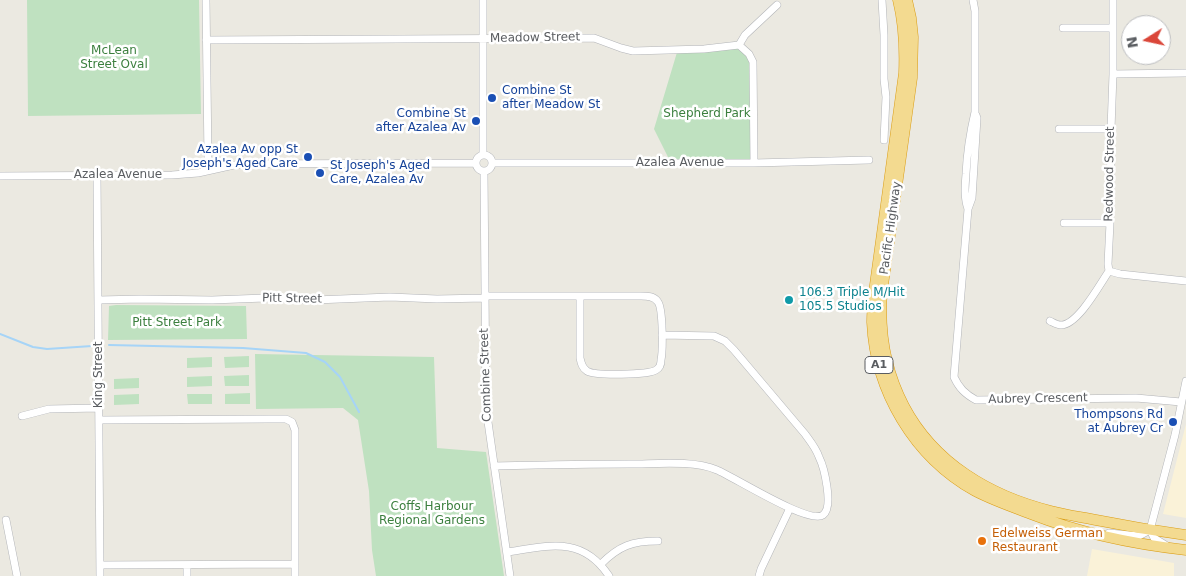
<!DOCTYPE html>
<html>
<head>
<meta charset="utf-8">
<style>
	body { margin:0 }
	#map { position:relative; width:1186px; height:576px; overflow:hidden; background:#ebe9e1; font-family:"DejaVu Sans",sans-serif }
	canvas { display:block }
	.north { position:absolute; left:1121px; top:15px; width:50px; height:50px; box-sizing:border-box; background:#fff; border:1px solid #bdbec0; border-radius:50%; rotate:260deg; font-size:14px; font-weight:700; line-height:20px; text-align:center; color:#5a5d61 }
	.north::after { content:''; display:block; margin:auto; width:18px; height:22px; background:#da4639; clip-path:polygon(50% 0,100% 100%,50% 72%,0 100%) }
</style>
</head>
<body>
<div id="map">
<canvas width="1186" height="576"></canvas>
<div class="north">N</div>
</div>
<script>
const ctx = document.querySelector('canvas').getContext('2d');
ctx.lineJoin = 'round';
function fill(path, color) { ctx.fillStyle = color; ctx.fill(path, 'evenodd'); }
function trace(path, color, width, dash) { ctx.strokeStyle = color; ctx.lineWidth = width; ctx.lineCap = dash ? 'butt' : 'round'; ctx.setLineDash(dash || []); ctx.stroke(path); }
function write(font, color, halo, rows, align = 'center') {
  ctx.font = font + ' "DejaVu Sans",sans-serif'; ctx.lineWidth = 5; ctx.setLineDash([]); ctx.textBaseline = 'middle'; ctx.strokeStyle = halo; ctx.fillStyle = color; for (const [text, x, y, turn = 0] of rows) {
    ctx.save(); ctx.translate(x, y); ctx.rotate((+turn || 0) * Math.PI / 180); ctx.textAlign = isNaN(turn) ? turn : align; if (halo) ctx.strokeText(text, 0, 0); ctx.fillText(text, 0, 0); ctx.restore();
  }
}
const commercial = new Path2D(`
	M1186,424V518L1163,514Z
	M1092,549L1174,563V576H1087Z`);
const green = new Path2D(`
	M27,0H199L201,114L28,116Z
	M739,45L749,54L754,163H671L654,129L678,49Z
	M116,305L246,306L247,339L108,340L109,306Z
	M255,354L434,357L437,448L486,452L504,576H376L372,550L369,491L358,420L343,408L256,409Z
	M249,356V367L225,368L224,357Z
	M212,357V367L187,368V358Z
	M249,375V386H225L224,376Z
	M212,376V386L187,387V377Z
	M139,378V388L114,389V379Z
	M250,393V404H225V394Z
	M139,394V404L114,405V395Z
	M187,394H212V404H188Z`);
const stream = new Path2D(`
	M0,334L33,347L47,349L92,346
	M109,345L243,348L306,353L325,362L340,377L359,412`);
const minor = new Path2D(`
	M206,0L208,160L209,170
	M483,0V155
	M882,0L884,35V79L886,97L884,140
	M973,0L975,11V112C970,133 967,153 966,174C965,186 964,198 968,209L954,377C959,388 965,394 976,400L1136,398L1181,402
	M1063,28H1113
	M206,40L594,38L621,48L633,51L704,49L739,45L749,54L753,62L754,163
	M739,45L745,35L777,5
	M1113,74L1186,73
	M1059,129H1111
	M476 163a8 8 0 1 1 16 0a8 8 0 1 1-16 0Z
	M492,163H754L869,160
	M484,172L486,408L510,576
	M97,175L100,576
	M0,176L172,175L198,173L234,165L246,164L475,163
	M968,209L972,198L977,118L976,115
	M1064,223H1110
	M1109,271L1108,264L1110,223L1111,129L1113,74V0
	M1109,271L1120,274L1186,281
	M485,296H641C647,296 654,296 658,302C663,309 663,350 661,360C661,364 660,368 656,370C650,375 594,376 587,371C582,368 581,363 580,358V296
	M99,300L141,299L212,300L265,298L315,300L390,297L437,299L485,298
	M1050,321C1054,323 1057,325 1061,325C1078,325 1100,284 1109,271
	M22,416L49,409L99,408
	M99,420L269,419H286L292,422L295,430V576
	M494,466C539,465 585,464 630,464C656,464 693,460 717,470C734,477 809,525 823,515C834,507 824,467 819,457C816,448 810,441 805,434L734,350L725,341L714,336L662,335
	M6,520L17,576
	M1109,533L1139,536L1150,530
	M1167,546L1154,538L1150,530L1175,435L1186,381
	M507,552C548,546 582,535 609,576
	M601,564C619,546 632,541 658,541
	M100,565L295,564
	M187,576V565
	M759,576L761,569L790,508`);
const highway = new Path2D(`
	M898,0C904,24 905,47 904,73L874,292C873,302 872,312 872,322C875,391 914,457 975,491C992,500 1012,507 1031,514C1080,533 1133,544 1186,550
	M907,0L911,18L913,37L912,78L882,292C879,332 885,370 904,406C934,463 990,496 1051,511C1066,515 1081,517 1096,520C1126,526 1156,531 1186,535`);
const markers = [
	[492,98,5,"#1a4fb4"],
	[476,121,5,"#1a4fb4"],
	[308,157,5,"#1a4fb4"],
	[320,173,5,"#1a4fb4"],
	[789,300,5,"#0f9aa8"],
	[1173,422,5,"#1a4fb4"],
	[982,541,5,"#e8710a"]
];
const shields = [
	[879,365,28]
];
const shieldNames = [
	["A1",879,365]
];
const streetNames = [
	["Meadow Street",535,38,-1],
	["Azalea Avenue",680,163],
	["Redwood Street",1110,174,-89],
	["Azalea Avenue",118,175],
	["Pacific Highway",891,228,-82],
	["Pitt Street",292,299,1],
	["King Street",99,375,-90],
	["Combine Street",486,375,-92],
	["Aubrey Crescent",1038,399,-1]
];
const parkNames = [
	["McLean",114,51],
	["Street Oval",114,65],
	["Shepherd Park",707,114],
	["Pitt Street Park",177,323],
	["Coffs Harbour",432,507],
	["Regional Gardens",432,521]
];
const transitNames = [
	["Combine St",502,91,"left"],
	["after Meadow St",502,105,"left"],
	["Combine St",466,114],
	["after Azalea Av",466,128],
	["Azalea Av opp St",298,150],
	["Joseph's Aged Care",298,164],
	["St Joseph's Aged",330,166,"left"],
	["Care, Azalea Av",330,180,"left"],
	["Thompsons Rd",1163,415],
	["at Aubrey Cr",1163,429]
];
const cultureNames = [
	["106.3 Triple M/Hit",799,293],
	["105.5 Studios",799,307]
];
const foodNames = [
	["Edelweiss German",992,534],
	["Restaurant",992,548]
];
fill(commercial, '#faf2d8');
fill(green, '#bfe1c0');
trace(stream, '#a6d4f7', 2);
trace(minor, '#b2b4b8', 8);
trace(highway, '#da9c13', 11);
trace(minor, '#fff', 7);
trace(highway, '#f3da90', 10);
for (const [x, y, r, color] of markers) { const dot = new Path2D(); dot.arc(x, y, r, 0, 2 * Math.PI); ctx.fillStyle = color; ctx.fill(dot); trace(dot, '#fff', 2); }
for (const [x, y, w] of shields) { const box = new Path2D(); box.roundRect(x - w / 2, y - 8.5, w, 17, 4); ctx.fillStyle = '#fff'; ctx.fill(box); trace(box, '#5a5d61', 1); }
write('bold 11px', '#5a5d61', null, shieldNames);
write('12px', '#5a5d61', '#fff', streetNames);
write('12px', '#3b7f3e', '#fff', parkNames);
write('12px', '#164399', '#fff', transitNames, 'right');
write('12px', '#0d838f', '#fff', cultureNames, 'left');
write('12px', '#c56008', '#fff', foodNames, 'left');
</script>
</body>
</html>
